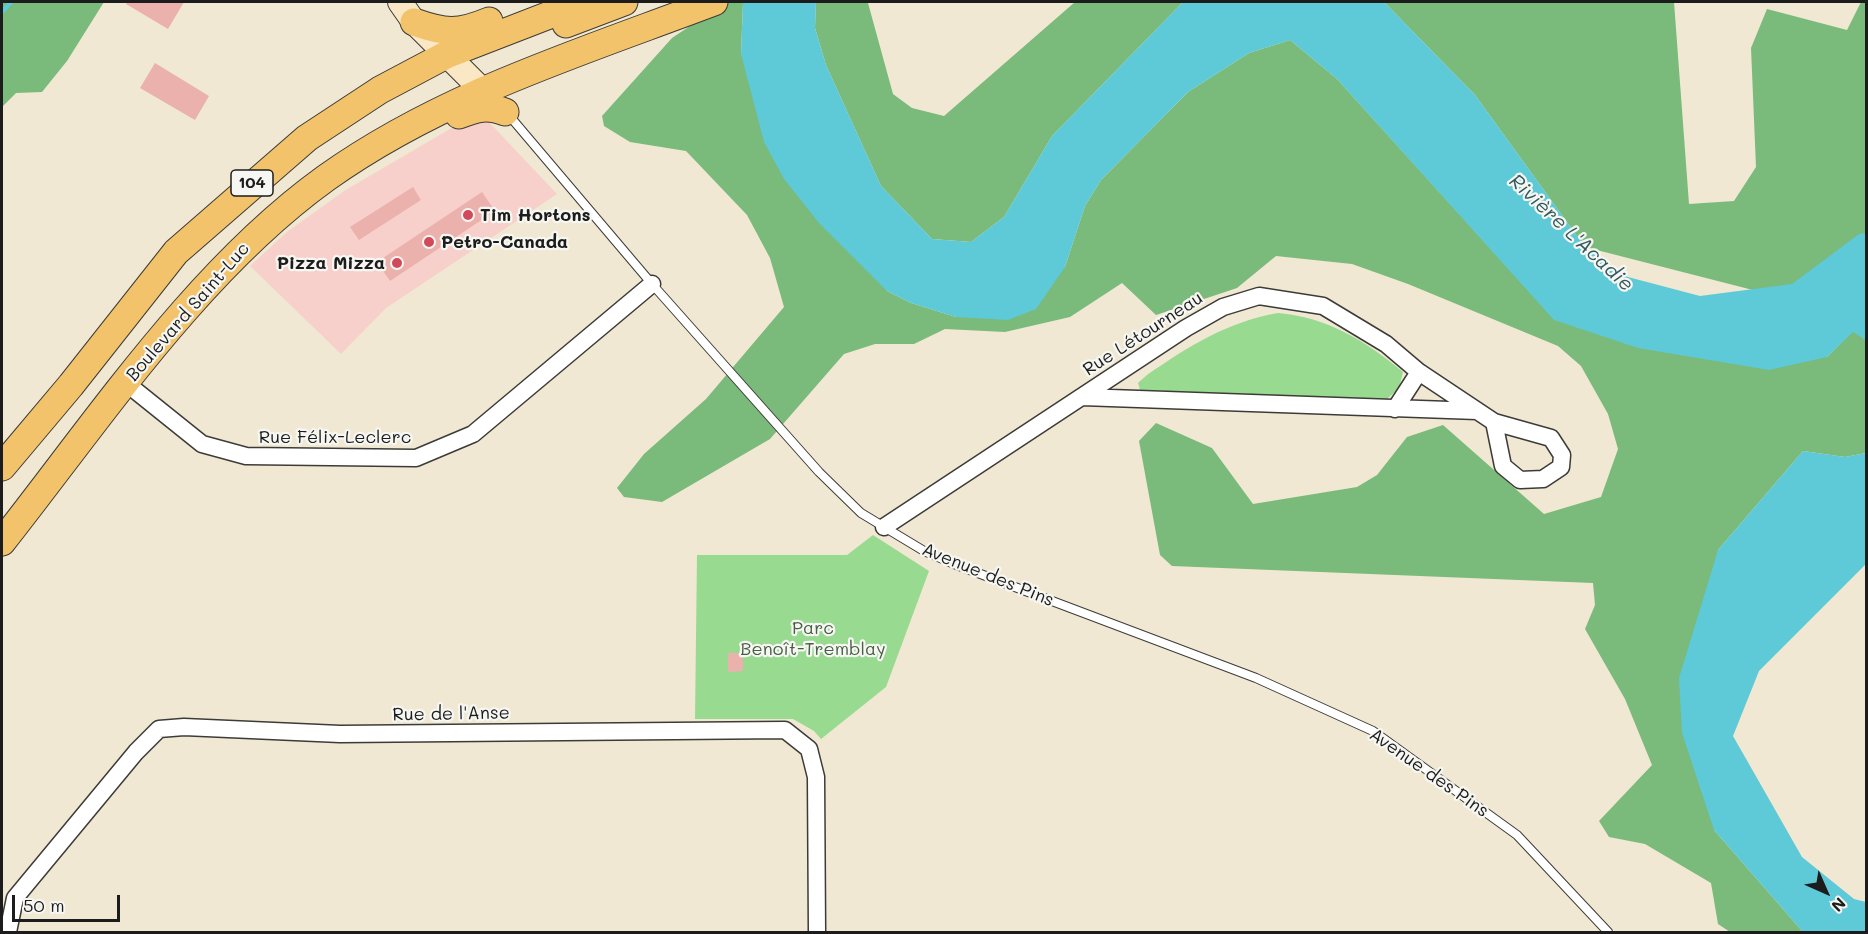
<!DOCTYPE html>
<html>
<head>
<meta charset="utf-8">
<style>
	body { margin:0 }
	#map { position:relative; width:1868px; height:934px; overflow:hidden; background:#f0e8d2; font-family:Mali,sans-serif }
	canvas { display:block }
	.frame { position:absolute; inset:0; border:3px solid #1c1c1c; pointer-events:none }
	.north { position:absolute; left:1796px; top:862px; width:60px; height:60px; -webkit-text-stroke:4px #f6f6f2; paint-order:stroke; rotate:135deg; font-size:16px; font-weight:700; line-height:24px; text-align:center; color:#1c1c1c }
	.north::after { content:''; display:block; margin:auto; width:21px; height:27px; background:#1c1c1c; clip-path:polygon(50% 0,100% 100%,50% 72%,0 100%) }
	.scale { position:absolute; left:12px; top:895px; width:108px; height:27px; box-sizing:border-box; border:3px solid #1c1c1c; border-top:0; padding-left:8px; font-size:18px; line-height:21px; white-space:nowrap; color:#1c1c1c; -webkit-text-stroke:4px #f6f6f2; paint-order:stroke }
</style>
</head>
<body>
<div id="map">
<canvas width="1868" height="934"></canvas>
<div class="frame"></div>
<div class="north">N</div>
<div class="scale">50 m</div>
</div>
<script>
const ctx = document.querySelector('canvas').getContext('2d');
ctx.lineJoin = 'round';
function fill(path, color) { ctx.fillStyle = color; ctx.fill(path, 'evenodd'); }
function trace(path, color, width, dash) { ctx.strokeStyle = color; ctx.lineWidth = width; ctx.lineCap = dash ? 'butt' : 'round'; ctx.setLineDash(dash || []); ctx.stroke(path); }
function write(font, color, halo, rows, align = 'center') {
  ctx.font = font + ' Mali,sans-serif'; ctx.lineWidth = 4.5; ctx.setLineDash([]); ctx.textBaseline = 'middle'; ctx.strokeStyle = halo; ctx.fillStyle = color; for (const [text, x, y, turn = 0] of rows) {
    ctx.save(); ctx.translate(x, y); ctx.rotate((+turn || 0) * Math.PI / 180); ctx.textAlign = isNaN(turn) ? turn : align; if (halo) ctx.strokeText(text, 0, 0); ctx.fillText(text, 0, 0); ctx.restore();
  }
}
const built = new Path2D(`
	M487,120L557,194L386,308L341,354L250,266L287,232L344,191L460,123Z`);
const green = new Path2D(`
	M1278,313C1327,317 1366,341 1403,372L1399,388L1387,399L1140,390L1138,383L1147,375C1189,346 1227,322 1278,313Z
	M873,535L929,571L886,687L821,739L814,731L793,719H695L697,555H847Z`);
const forest = new Path2D(`
	M2,2H104L67,61L42,92L16,93L2,107Z
	M726,2H743L741,54L887,291L911,303L956,317L1065,267L1085,206L1101,180L1188,92L1249,53L1290,40L1337,79L1555,320L1827,357L1853,331L1866,340V453L1845,457L1803,451L1718,550L1714,830L1803,932H1730L1718,924L1711,883L1645,844L1609,837L1599,821L1652,765L1625,699L1585,629L1595,605L1593,583L1172,566L1160,555L1139,441L1156,423L1212,448L1253,504L1357,487L1377,475L1407,437L1443,425L1544,514L1601,497L1618,449L1608,414L1581,366L1558,346L1408,284L1352,264L1276,256L1237,288L1156,315L1122,283L1070,317L1005,332L945,329L914,344H875L844,354L770,439L662,502L624,497L617,488L644,454L706,399L784,307L770,258L747,215L686,151L630,142L604,126L602,116L672,38Z
	M816,2L868,3L893,94L912,108L944,116L1075,2H1183L1052,136L1004,217L971,242L932,239L881,186L826,65L815,28Z
	M1384,2H1674L1689,204L1734,201L1756,167L1751,48L1767,9L1847,30L1861,2H1866V319L1585,247L1475,95Z`);
const water = new Path2D(`
	M743,2H816L815,28L826,65L881,186L932,239L971,242L1004,217L1052,136L1183,2H1384L1475,95L1585,247L1628,277L1700,296L1792,284L1859,234L1866,233V340L1853,332L1827,357L1769,370L1638,348L1554,320L1337,79L1290,40L1249,53L1188,92L1101,180L1085,206L1065,267L1036,309L1008,320L956,317L911,303L887,291L819,223L784,179L764,142L741,54Z
	M1803,451L1845,457L1866,453V564L1759,671L1733,736L1802,857L1854,899L1866,902V932H1803L1714,830L1682,733L1679,678L1718,550Z`);
const stream = new Path2D(`
	M2,12L11,2`);
const building = new Path2D(`
	M127,2H184L168,29L126,4Z
	M155,63L209,96L195,120L140,88Z
	M413,187L421,200L359,240L350,227Z
	M482,192L495,211L390,281L377,262Z
	M728,653H743V671L728,672Z`);
const lane = new Path2D(`
	M507,113L652,284L819,472L861,513L924,551L954,564L1256,678L1373,731L1517,835L1608,932`);
const street = new Path2D(`
	M126,383L202,444L246,456L416,458L473,434L652,284
	M1082,397L1477,411
	M1395,409L1419,372
	M884,527L1186,328L1223,307L1259,296L1323,306L1386,344L1419,372L1494,422L1551,438L1562,455L1561,467L1543,479L1520,480L1503,466L1494,422
	M8,932L15,898L136,752L159,729L184,727L340,734L785,730L809,749L816,777L817,932`);
const secondary = new Path2D(`
	M400,2L414,22L482,90`);
const primary = new Path2D(`
	M414,22C445,33 458,34 489,21
	M566,24L624,2
	M459,115C477,108 487,105 505,112
	M2,467L71,385L176,252L307,138L380,90L446,55L583,2
	M2,542C99,419 198,270 326,178C442,95 582,52 714,2`);
const markers = [
	[468,215,6,"#d1495b"],
	[429,242,6,"#d1495b"],
	[397,263,6,"#d1495b"]
];
const shields = [
	[252,183,42]
];
const shieldNames = [
	["104",252,183]
];
const poiNames = [
	["Tim Hortons",480,215],
	["Petro-Canada",441,242],
	["Pizza Mizza",385,263,"right"]
];
const streetNames = [
	["Boulevard Saint-Luc",188,312,-49],
	["Rue Létourneau",1143,334,-33],
	["Rue Félix-Leclerc",335,437],
	["Avenue des Pins",988,575,22],
	["Rue de l'Anse",451,714,-1],
	["Avenue des Pins",1429,773,35]
];
const parkNames = [
	["Parc",813,628],
	["Benoît-Tremblay",813,649]
];
const waterNames = [
	["Rivière L'Acadie",1571,233,43]
];
fill(built, '#f7d0cb');
fill(green, '#99da91');
fill(forest, '#7aba7b');
fill(water, '#5ec9d7');
trace(stream, '#5ec9d7', 4.5);
fill(building, '#ebb1ad');
trace(lane, '#3c3b37', 10);
trace(street, '#3c3b37', 19);
trace(secondary, '#3c3b37', 26);
trace(primary, '#3c3b37', 29);
trace(lane, '#fff', 8);
trace(street, '#fff', 16);
trace(secondary, '#fae7c3', 24);
trace(primary, '#f2c36a', 27);
for (const [x, y, r, color] of markers) { const dot = new Path2D(); dot.arc(x, y, r, 0, 2 * Math.PI); ctx.fillStyle = color; ctx.fill(dot); trace(dot, '#f6f6f2', 2); }
for (const [x, y, w] of shields) { const box = new Path2D(); box.roundRect(x - w / 2, y - 13, w, 26, 4.5); ctx.fillStyle = '#f6f6f2'; ctx.fill(box); trace(box, '#1c1c1c', 1.5); }
write('bold 16px', '#1c1c1c', null, shieldNames);
write('bold 18px', '#1c1c1c', '#f6f6f2', poiNames, 'left');
write('18px', '#1c1c1c', '#f6f6f2', streetNames);
write('18px', '#485e45', '#f6f6f2', parkNames);
write('italic 20px', '#33595d', '#f6f6f2', waterNames);
</script>
</body>
</html>
